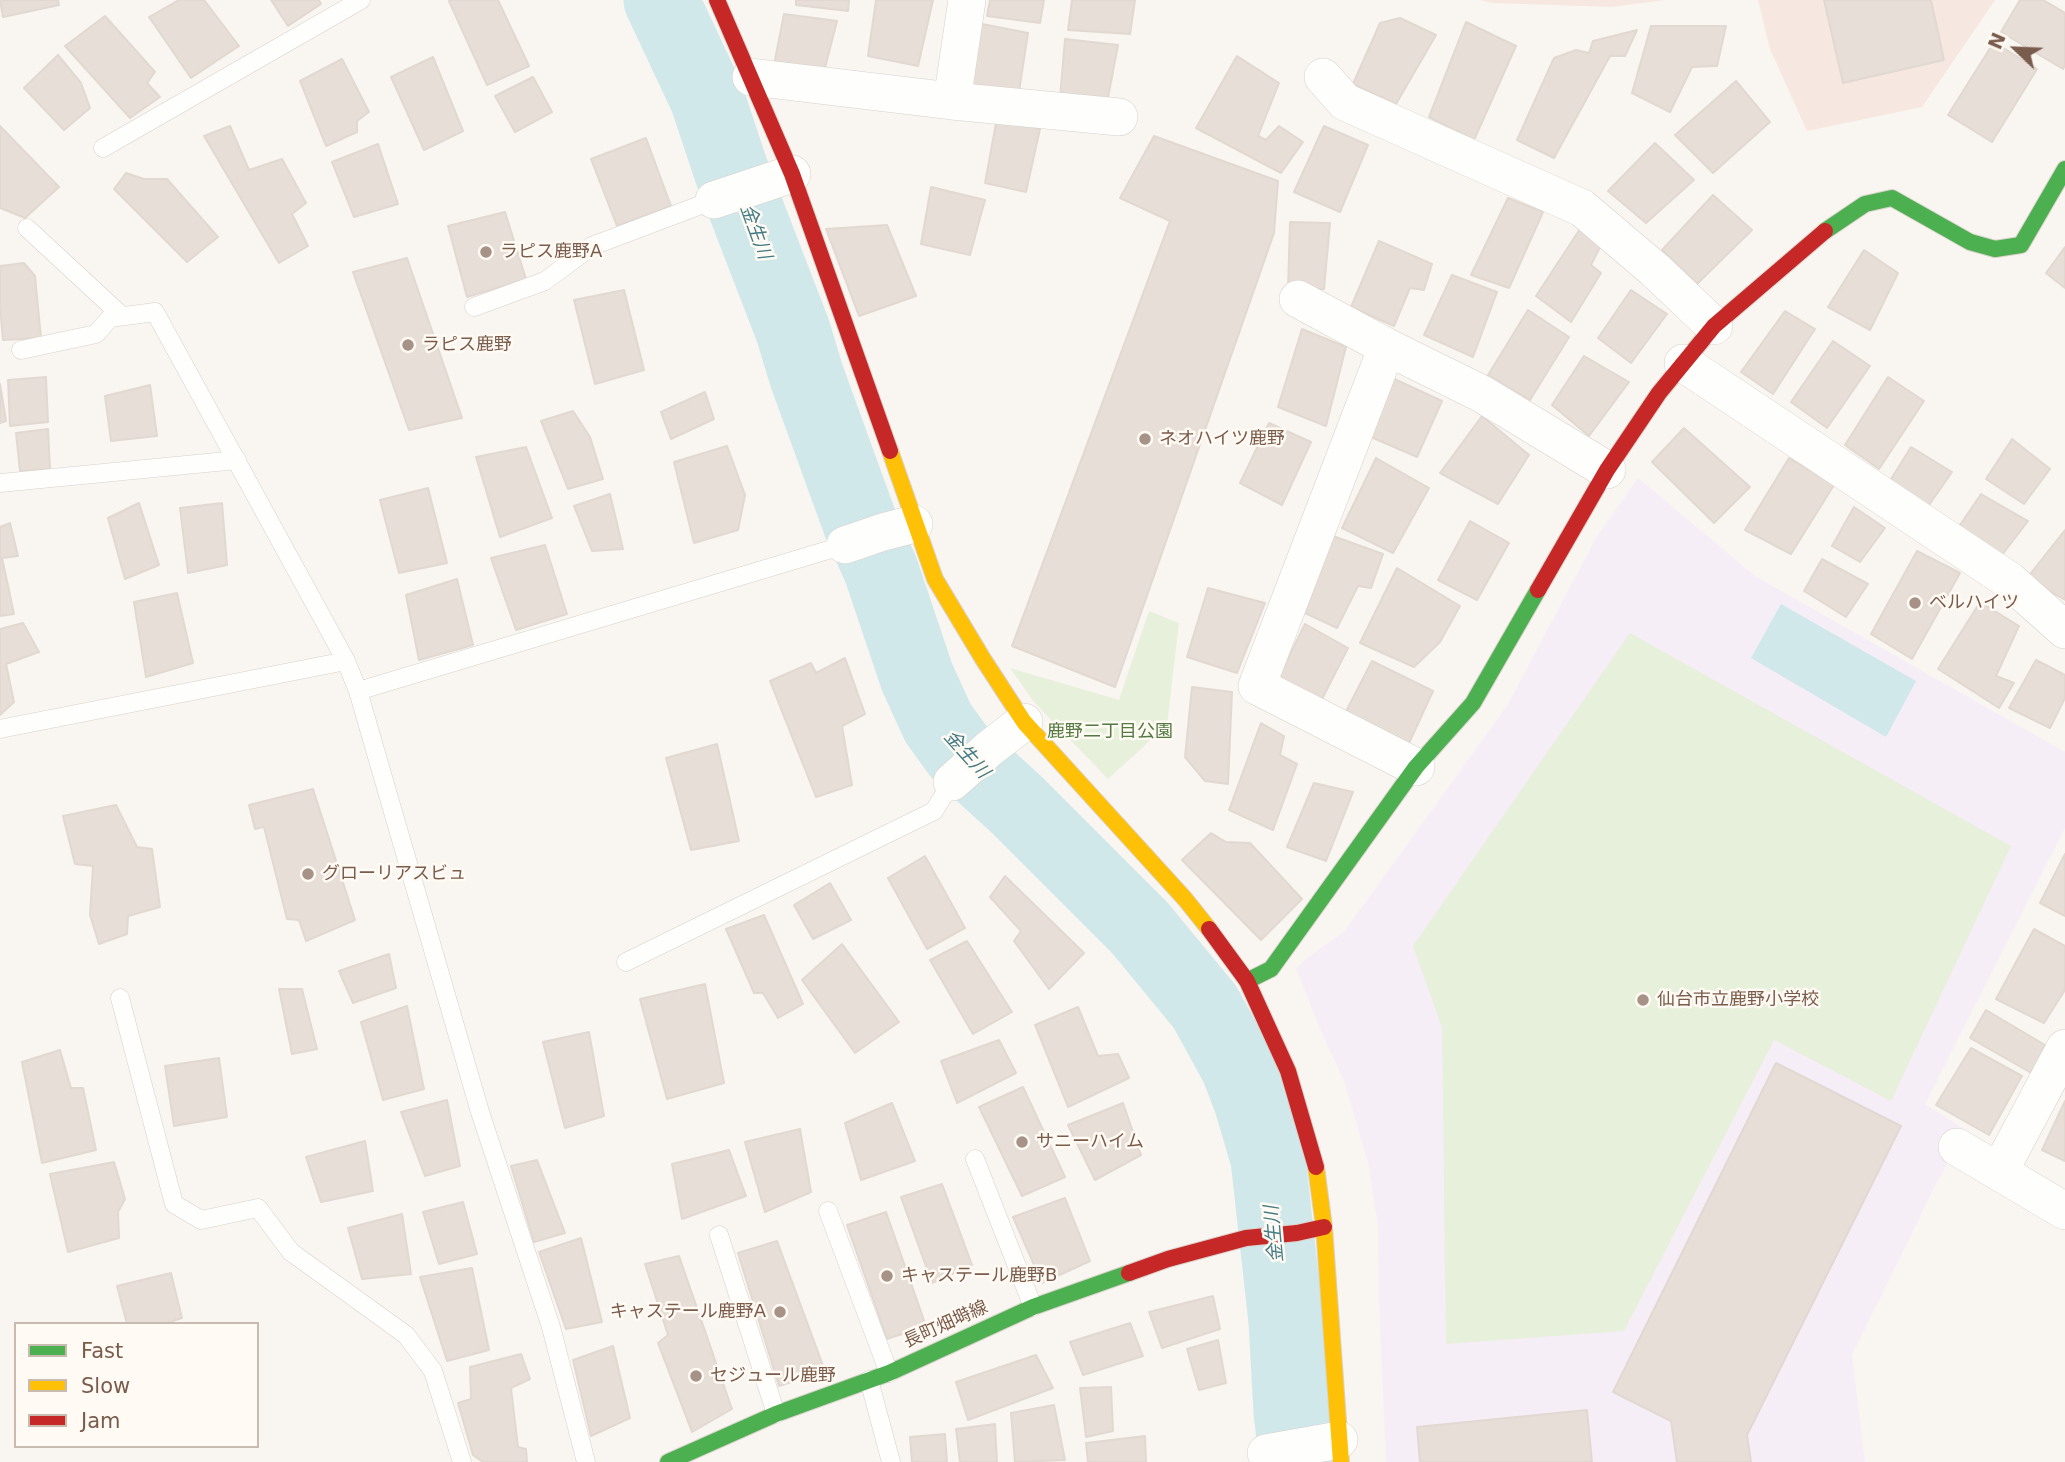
<!DOCTYPE html>
<html>
<head>
<meta charset="utf-8">
<style>
	body { margin:0 }
	#map { position:relative; width:2065px; height:1462px; overflow:hidden; background:#f9f5f0; font-family:"DejaVu Sans",sans-serif }
	canvas { display:block }
	.legend { position:absolute; left:14px; top:1322px; width:245px; height:126px; box-sizing:border-box; background:#fffaf3; border:2px solid #cabbb1; margin:0; padding:9px 12px; list-style:none; font-size:21px; color:#7a5c4d }
	.legend li { display:flex; align-items:center; gap:14px; height:35px }
	.legend b { width:35px; border:2px solid #cabbb1 }
	.north { position:absolute; left:1981px; top:14px; width:70px; height:70px; -webkit-text-stroke:5px #fffaf3; paint-order:stroke; rotate:293deg; font-size:19px; font-weight:700; line-height:28px; text-align:center; color:#7a5c4d }
	.north::after { content:''; display:block; margin:auto; width:24px; height:32px; background:#7a5c4d; clip-path:polygon(50% 0,100% 100%,50% 72%,0 100%) }
</style>
</head>
<body>
<div id="map">
<canvas width="2065" height="1462"></canvas>
<ul class="legend">
<li><b style="height:9px;background:#4caf50"></b>Fast</li>
<li><b style="height:9px;background:#ffc107"></b>Slow</li>
<li><b style="height:9px;background:#c62828"></b>Jam</li>
</ul>
<div class="north">N</div>
</div>
<script>
const ctx = document.querySelector('canvas').getContext('2d');
ctx.lineJoin = 'round';
function fill(path, color) { ctx.fillStyle = color; ctx.fill(path, 'evenodd'); }
function trace(path, color, width, dash) { ctx.strokeStyle = color; ctx.lineWidth = width; ctx.lineCap = dash ? 'butt' : 'round'; ctx.setLineDash(dash || []); ctx.stroke(path); }
function write(font, color, halo, rows, align = 'center') {
  ctx.font = font + ' "DejaVu Sans","Noto Sans JP",sans-serif'; ctx.lineWidth = 5; ctx.setLineDash([]); ctx.textBaseline = 'middle'; ctx.strokeStyle = halo; ctx.fillStyle = color; for (const [text, x, y, turn = 0] of rows) {
    ctx.save(); ctx.translate(x, y); ctx.rotate((+turn || 0) * Math.PI / 180); ctx.textAlign = isNaN(turn) ? turn : align; if (halo) ctx.strokeText(text, 0, 0); ctx.fillText(text, 0, 0); ctx.restore();
  }
}
const commercial = new Path2D(`
	M1480,0H1666L1611,7L1493,3Z
	M1758,0H1995L1922,107L1807,131L1770,49Z`);
const education = new Path2D(`
	M1638,478L1755,576L2065,752V828L1925,1104L1966,1130L1937,1182L1852,1355L1865,1462H1386L1379,1301L1378,1225L1368,1163L1344,1081L1321,1031L1296,968L1311,955L1344,932L1507,706L1596,538Z`);
const green = new Path2D(`
	M1149,611L1179,623L1167,725L1108,779L1034,702L1010,668L1119,700Z
	M1630,633L2011,846L1891,1101L1774,1040L1624,1331L1446,1344L1442,1028L1413,946Z`);
const water = new Path2D(`
	M1781,604L1916,681L1886,737L1751,658Z`);
const river = new Path2D(`
	M661,0L707,98L731,170L793,331L807,377L860,523L881,570L917,677L938,723L959,752L1017,805L1140,928L1205,1007L1238,1067L1251,1101L1268,1159L1286,1321L1291,1412L1297,1462`);
const building = new Path2D(`
	M0,0H58L59,5L3,17Z
	M179,0H204L239,46L191,78L149,17Z
	M271,0H319L321,4L288,26Z
	M451,0H498L529,66L487,85L449,1Z
	M796,0H849L848,11L796,5Z
	M876,0H933L918,66L868,56Z
	M990,0H1044L1040,23L987,16Z
	M1072,0H1135L1130,34L1068,30Z
	M1824,0H1931L1944,60L1843,83Z
	M2020,0H2043L2065,13V65L2063,69L2001,32Z
	M784,14L837,21L825,68L774,65Z
	M105,16L155,72L147,83L160,97L130,118L65,46Z
	M1400,18L1436,35L1396,104L1353,84L1380,23Z
	M1466,22L1516,46L1474,140L1429,117Z
	M977,23L1028,33L1018,98L968,91Z
	M1651,26H1726L1717,66L1692,67L1670,112L1632,93Z
	M1637,30L1625,56H1610L1554,158L1517,140L1554,58L1576,50L1589,53L1593,41Z
	M1065,39L1118,45L1107,103L1060,98Z
	M1994,42L2037,69L1992,142L1948,115Z
	M58,55L81,83L90,108L64,130L24,88Z
	M1237,56L1279,83L1258,136L1266,140L1279,126L1303,142L1281,173L1196,128Z
	M433,57L463,131L424,150L391,77Z
	M342,59L369,112L357,121V132L326,146L300,81Z
	M533,77L552,112L515,132L495,96Z
	M1736,81L1770,122L1713,173L1675,135Z
	M997,118L1040,129L1026,192L985,183Z
	M0,126L59,187L25,218L0,208Z
	M230,126L249,170L282,159L306,203L292,214L308,246L279,263L204,136Z
	M1324,126L1368,145L1340,212L1294,192Z
	M1154,136L1278,181L1274,233L1115,687L1012,646L1170,221L1120,198Z
	M646,138L671,206L617,226L591,159Z
	M1655,143L1694,180L1646,223L1608,191Z
	M378,144L398,204L354,217L332,162Z
	M126,173L144,179H167L218,237L187,262L114,189Z
	M931,187L985,200L970,255L921,244Z
	M1713,195L1752,230L1697,284L1662,250Z
	M1508,198L1543,212L1509,288L1471,275Z
	M505,212L526,279L467,297L448,226Z
	M1290,222L1330,223L1324,289L1288,290Z
	M887,225L916,296L859,316L826,229Z
	M1580,229L1601,245L1591,265L1601,273L1571,322L1536,296Z
	M1379,241L1432,264L1424,290L1410,288L1394,326L1351,307Z
	M2065,247V288L2046,273Z
	M1864,250L1898,273L1870,330L1828,307Z
	M407,258L462,418L409,430L353,272Z
	M24,263L35,276L41,338L3,340L0,306V266Z
	M1452,275L1497,292L1473,357L1424,335Z
	M624,290L644,370L595,384L574,300Z
	M1631,290L1667,314L1631,363L1598,338Z
	M1528,310L1569,337L1530,400L1488,375Z
	M1785,311L1815,329L1773,394L1741,372Z
	M1302,329L1346,347L1326,426L1278,407Z
	M1833,341L1870,366L1827,428L1791,402Z
	M1584,356L1629,382L1589,436L1552,405Z
	M46,377L48,422L10,426L8,380Z
	M1390,377L1442,401L1417,457L1371,437Z
	M1888,377L1924,401L1879,469L1845,445Z
	M0,384L6,421L0,423Z
	M150,385L157,436L111,441L105,396Z
	M705,392L714,419L671,439L661,412Z
	M573,411L590,437L603,479L568,489L541,421Z
	M1482,416L1529,455L1498,504L1440,473Z
	M1269,423L1311,442L1282,505L1240,483Z
	M1684,428L1750,487L1714,523L1652,462Z
	M48,429L50,469L20,471L16,433Z
	M2012,439L2050,469L2024,504L1986,479Z
	M727,446L745,495L738,530L694,543L674,462Z
	M526,447L552,518L500,537L476,457Z
	M1911,447L1952,472L1927,508L1888,484Z
	M1376,458L1429,488L1393,553L1342,528Z
	M1789,458L1834,485L1791,554L1745,530Z
	M428,488L447,563L399,573L380,500Z
	M610,494L623,549L592,551L574,506Z
	M1981,494L2028,521L2002,555L1958,528Z
	M139,503L159,565L125,579L108,518Z
	M222,503L227,565L188,573L180,508Z
	M1854,507L1885,528L1860,562L1832,546Z
	M1470,521L1509,543L1477,600L1438,580Z
	M10,523L18,556L2,558L14,614L0,616V527Z
	M2065,530V600L2027,578Z
	M1333,536L1383,554L1371,588L1358,586L1337,628L1305,613Z
	M545,545L567,614L516,630L491,558Z
	M1917,551L1960,573L1912,659L1871,634Z
	M1822,559L1868,584L1846,617L1804,591Z
	M1397,568L1460,606L1440,642L1414,667L1360,643Z
	M457,579L473,645L419,660L406,595Z
	M1208,588L1265,603L1237,673L1187,657Z
	M177,593L193,663L146,677L134,602Z
	M1980,602L2019,626L1996,676L2014,683L1999,708L1938,669Z
	M23,623L39,652L6,664L14,702L0,715V629Z
	M1305,624L1348,648L1318,707L1275,685Z
	M845,658L865,714L842,726L852,785L816,797L770,681L811,663L816,673Z
	M2036,660L2065,675V698L2050,728L2009,708Z
	M1372,661L1433,691L1404,754L1341,721Z
	M1192,687L1232,692L1228,784L1205,781L1185,757Z
	M1261,723L1284,736L1280,755L1297,764L1273,830L1229,810Z
	M717,744L739,841L691,850L666,758Z
	M1314,783L1353,792L1326,861L1287,847Z
	M313,789L355,920L306,941L299,920L287,919L264,827L255,829L249,805Z
	M116,805L137,847L152,849L160,907L128,916L127,934L99,944L90,915L93,866L75,864L63,816Z
	M1211,833L1226,842L1250,843L1302,899L1261,940L1182,860Z
	M2065,854V916L2040,903Z
	M925,856L965,928L927,949L888,878Z
	M1005,876L1084,953L1049,989L1014,941L1021,931L990,897Z
	M830,883L851,920L813,939L794,905Z
	M764,915L803,1004L778,1018L763,993H754L726,929Z
	M2034,929L2065,946V990L2044,1023L1996,999Z
	M967,941L1012,1012L973,1034L930,960Z
	M842,944L899,1022L855,1053L802,980Z
	M389,954L396,988L353,1003L339,971Z
	M705,984L724,1083L667,1099L640,999Z
	M279,989H302L317,1049L292,1054Z
	M407,1006L424,1089L383,1100L361,1022Z
	M1078,1007L1098,1056L1118,1054L1129,1078L1068,1107L1035,1025Z
	M1986,1010L2045,1045L2033,1074L1970,1038Z
	M589,1032L604,1116L565,1128L543,1042Z
	M999,1040L1016,1073L957,1103L941,1061Z
	M1971,1048L2022,1076L1989,1135L1936,1105Z
	M60,1050L71,1088H83L96,1150L42,1163L22,1062Z
	M219,1058L227,1117L174,1126L165,1066Z
	M1776,1063L1901,1126L1747,1435L1751,1462H1677L1671,1421L1613,1392Z
	M1023,1087L1065,1177L1022,1196L979,1107Z
	M447,1100L460,1166L425,1176L401,1112Z
	M2065,1101V1161L2042,1150Z
	M892,1103L915,1161L861,1180L845,1123Z
	M1123,1103L1141,1155L1095,1180L1068,1125Z
	M800,1129L811,1192L765,1212L745,1142Z
	M365,1141L373,1191L321,1202L306,1157Z
	M729,1150L746,1196L682,1219L672,1164Z
	M537,1160L565,1233L534,1242L511,1166Z
	M114,1162L125,1199L118,1212L119,1238L68,1252L50,1174Z
	M942,1184L972,1265L932,1283L901,1197Z
	M1065,1198L1090,1261L1042,1283L1013,1217Z
	M463,1202L477,1254L439,1264L423,1212Z
	M886,1212L926,1326L887,1339L847,1225Z
	M402,1214L411,1274L362,1279L348,1228Z
	M581,1238L602,1322L566,1329L539,1252Z
	M777,1241L825,1371L779,1386L738,1253Z
	M679,1256L732,1409L692,1432L658,1343L668,1335L645,1264Z
	M472,1268L489,1350L447,1361L420,1277Z
	M171,1273L182,1318L163,1324H127L117,1286Z
	M1213,1296L1220,1329L1162,1348L1149,1312Z
	M1130,1323L1143,1356L1083,1375L1070,1342Z
	M1218,1340L1226,1383L1199,1390L1187,1349Z
	M613,1346L630,1418L591,1436L573,1360Z
	M521,1354L530,1379L511,1388L518,1447L526,1449L527,1462H483L473,1455L458,1403L471,1399L470,1367Z
	M1036,1355L1053,1388L968,1420L956,1382Z
	M1111,1387L1113,1431L1086,1437L1080,1388Z
	M1054,1405L1065,1460L1015,1462L1011,1413Z
	M1587,1410L1592,1462H1420L1417,1427Z
	M995,1424L997,1462H960L956,1429Z
	M945,1434L947,1462H912L910,1437Z
	M1145,1436L1146,1462H1088L1086,1443Z`);
const lane = new Path2D(`
	M103,148L361,0
	M27,228L122,316
	M474,307L545,281L592,246L714,200
	M21,350L96,334L110,318L155,312L346,661L358,691L480,1112L551,1327L586,1462
	M0,483L237,460
	M358,691L845,545
	M0,729L346,661
	M626,962L934,811L952,782
	M120,998L174,1204L201,1220L258,1208L291,1252L406,1335L433,1371L462,1462
	M975,1159L1033,1307
	M828,1211L889,1373
	M719,1235L776,1414
	M869,1380L891,1462`);
const street = new Path2D(`
	M751,77L952,101L1119,117
	M1323,77L1345,102L1582,208L1655,270L1714,326
	M952,101L967,0
	M714,200L792,174
	M1298,299L1387,347L1482,394L1607,470
	M1387,347L1257,686L1416,767
	M1683,363L2010,581L2065,630
	M845,545L883,532L914,524
	M952,782L990,748L1024,722
	M1957,1147L2065,1211
	M1999,1172L2065,1048
	M1266,1453L1339,1440`);
const fast = new Path2D(`
	M1825,231L1865,204L1892,198L1970,242L1995,249L2021,245L2065,169
	M1247,981L1271,969L1416,767L1473,703L1538,590
	M668,1462L776,1414L889,1373L1033,1307L1129,1273`);
const slow = new Path2D(`
	M890,451L935,579L983,659L1024,722L1185,899L1209,929
	M1316,1167L1324,1227L1341,1462`);
const jam = new Path2D(`
	M717,0L792,174L890,451
	M1538,590L1607,470L1659,393L1714,326L1825,231
	M1209,929L1247,981L1288,1071L1316,1167
	M1129,1273L1168,1259L1246,1238L1297,1233L1324,1227`);
const markers = [
	[486,252,7,"#a69286"],
	[408,345,7,"#a69286"],
	[1145,439,7,"#a69286"],
	[1915,603,7,"#a69286"],
	[308,874,7,"#a69286"],
	[1643,1000,7,"#a69286"],
	[1022,1142,7,"#a69286"],
	[887,1276,7,"#a69286"],
	[780,1312,7,"#a69286"],
	[696,1376,7,"#a69286"]
];
const poiNames = [
	["ラピス鹿野A",500,252],
	["ラピス鹿野",422,345],
	["ネオハイツ鹿野",1159,439],
	["ベルハイツ",1929,603],
	["グローリアスビュ",322,874],
	["仙台市立鹿野小学校",1657,1000],
	["サニーハイム",1036,1142],
	["キャステール鹿野B",901,1276],
	["キャステール鹿野A",766,1312,"right"],
	["セジュール鹿野",710,1376]
];
const parkNames = [
	["鹿野二丁目公園",1110,732]
];
const streetNames = [
	["長町畑塒線",946,1325,-24]
];
const waterNames = [
	["金生川",755,232,70],
	["金生川",966,755,48],
	["金生川",1275,1234,-95]
];
fill(commercial, '#f6e8e1');
fill(education, '#f6eef6');
fill(green, '#e7f0db');
fill(water, '#d0e8ea');
trace(river, '#d0e8ea', 75);
fill(building, '#e6ded7');
trace(building, '#e2d8d2', 2);
trace(lane, '#d7d1cb', 19);
trace(street, '#d7d1cb', 38);
trace(fast, '#d9d2cb', 18);
trace(slow, '#d9d2cb', 18);
trace(jam, '#d9d2cb', 18);
trace(lane, '#fefefd', 18);
trace(street, '#fefefd', 37);
trace(fast, '#4caf50', 16);
trace(slow, '#ffc107', 16);
trace(jam, '#c62828', 16);
for (const [x, y, r, color] of markers) { const dot = new Path2D(); dot.arc(x, y, r, 0, 2 * Math.PI); ctx.fillStyle = color; ctx.fill(dot); trace(dot, '#fffaf3', 2.5); }
write('18px', '#7a5c4d', '#fffaf3', poiNames, 'left');
write('18px', '#537a41', '#fffaf3', parkNames);
write('18px', '#7a5c4d', '#fffaf3', streetNames);
write('italic 19px', '#437c86', '#fffaf3', waterNames);
</script>
</body>
</html>
